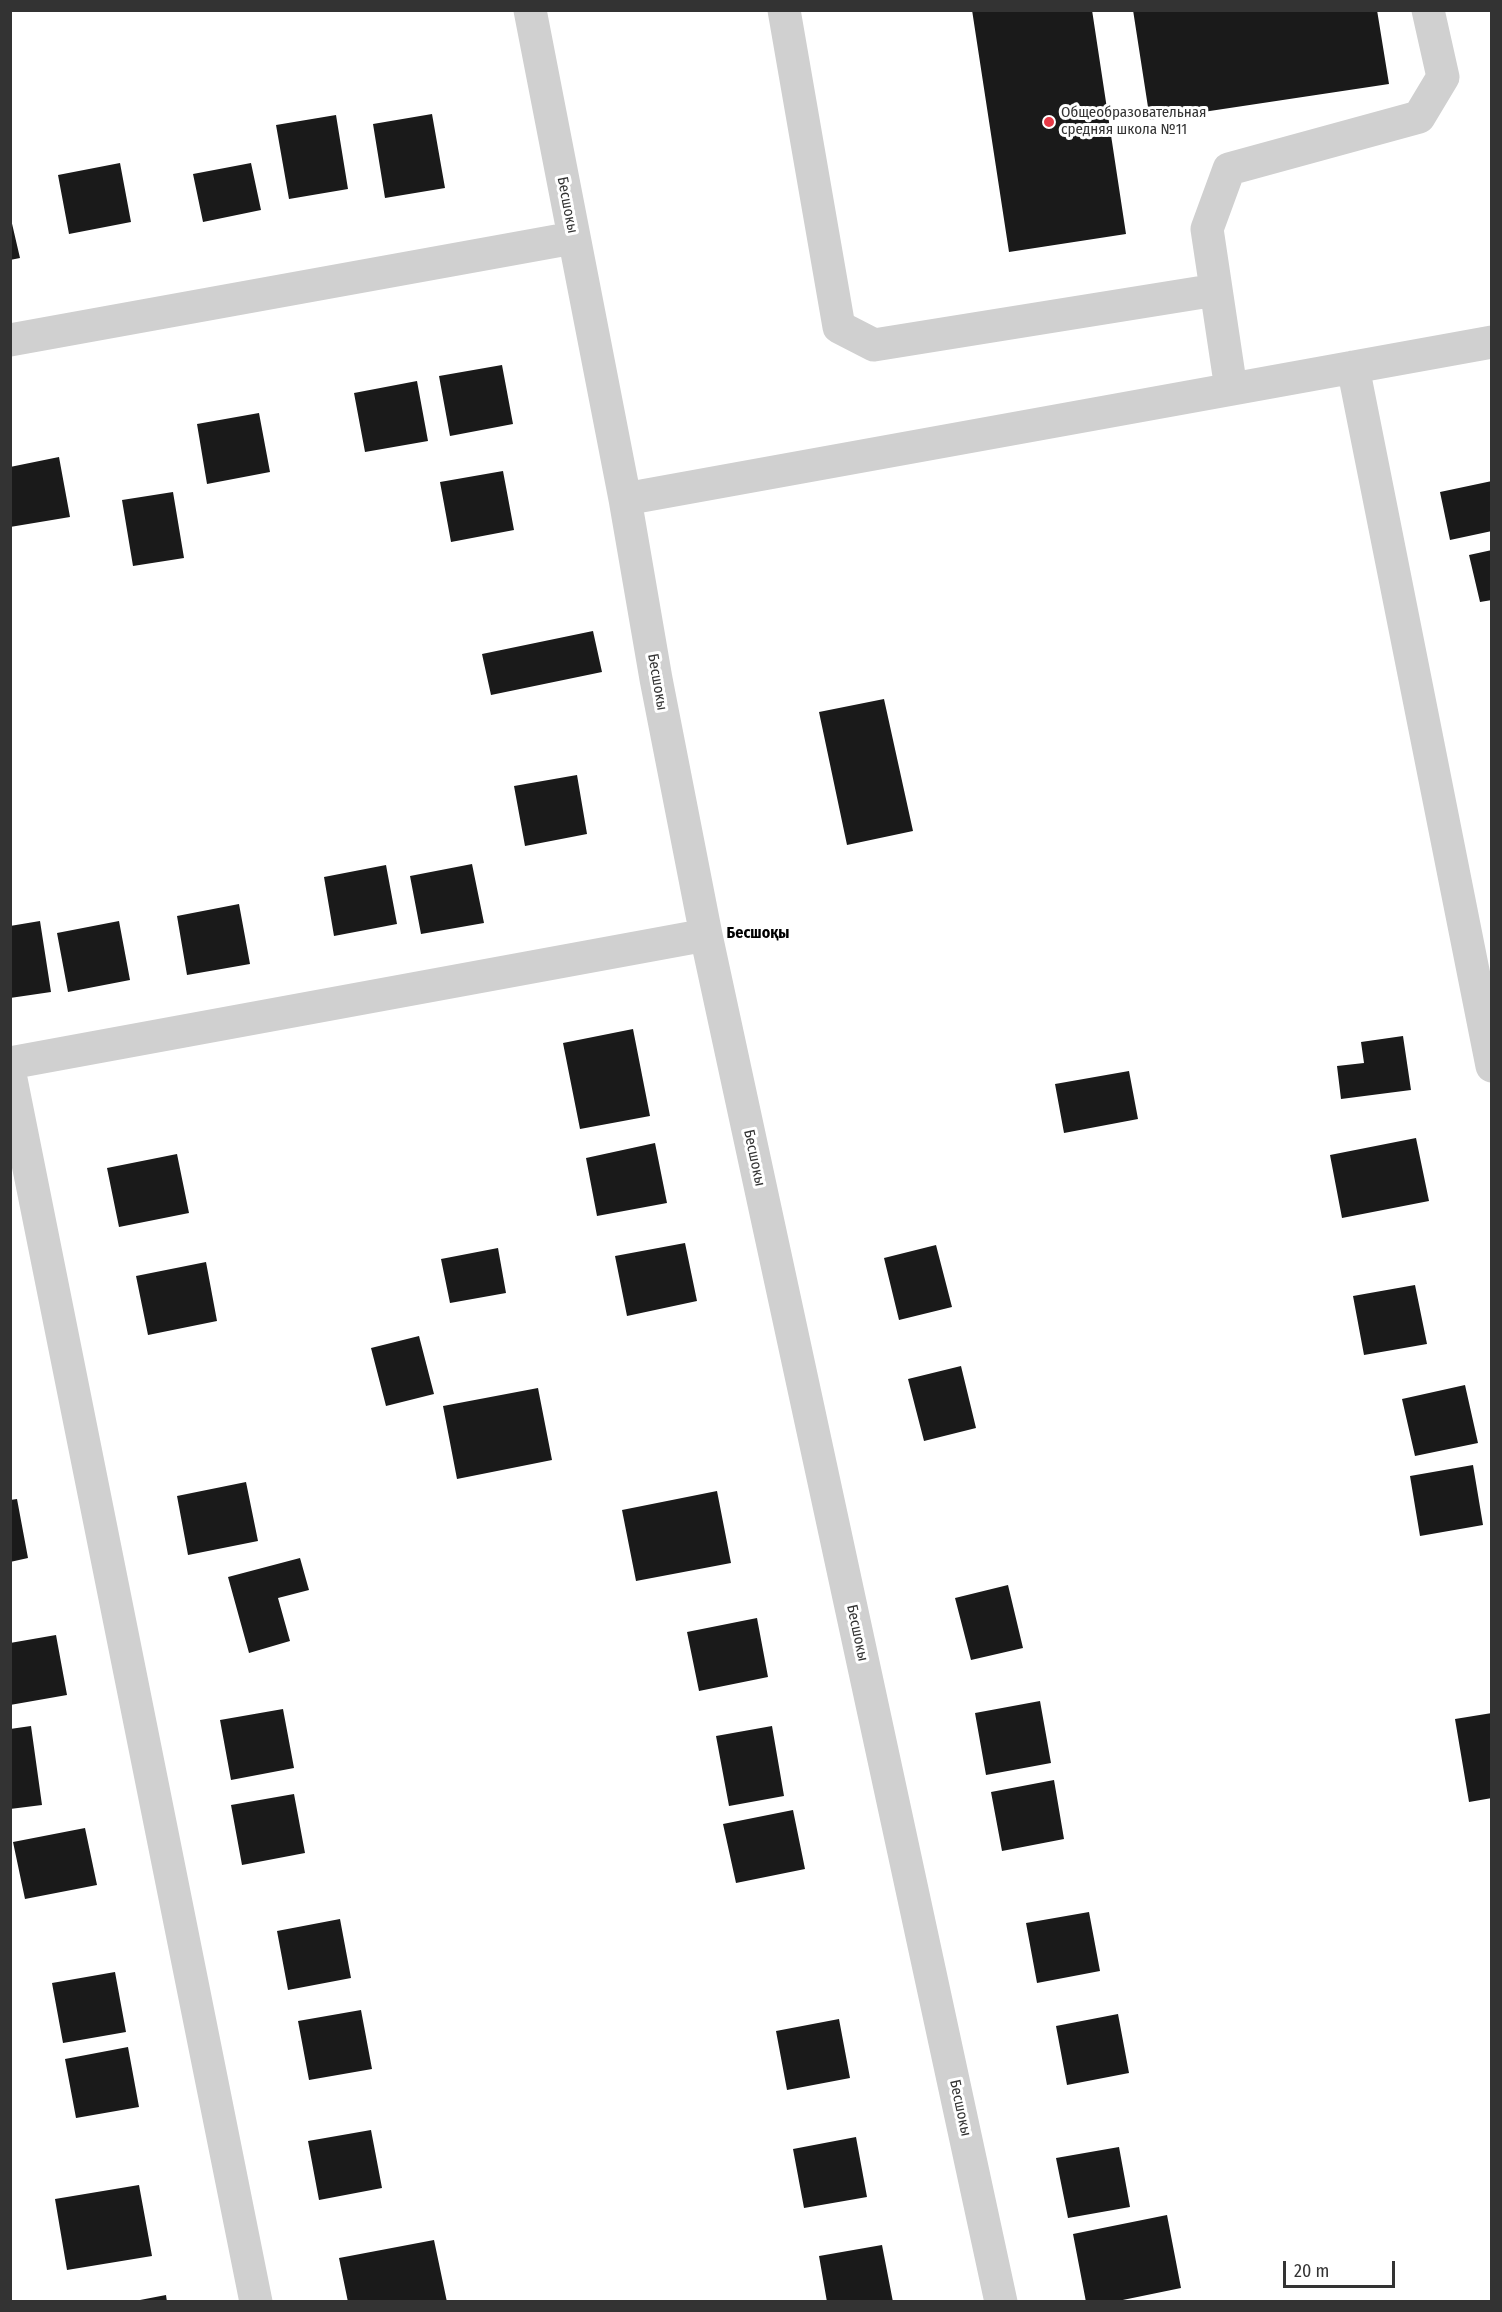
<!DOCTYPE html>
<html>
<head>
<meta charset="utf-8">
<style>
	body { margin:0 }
	#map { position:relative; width:1502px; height:2312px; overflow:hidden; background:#fff; font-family:"Fira Sans Condensed",sans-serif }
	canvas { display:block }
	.frame { position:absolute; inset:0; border:12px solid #333; pointer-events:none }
	.scale { position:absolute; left:1283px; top:2261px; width:112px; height:27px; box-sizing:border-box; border:3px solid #333; border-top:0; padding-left:8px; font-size:18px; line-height:21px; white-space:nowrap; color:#333; -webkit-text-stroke:4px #fff; paint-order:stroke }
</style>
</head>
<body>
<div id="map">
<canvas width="1502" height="2312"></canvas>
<div class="frame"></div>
<div class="scale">20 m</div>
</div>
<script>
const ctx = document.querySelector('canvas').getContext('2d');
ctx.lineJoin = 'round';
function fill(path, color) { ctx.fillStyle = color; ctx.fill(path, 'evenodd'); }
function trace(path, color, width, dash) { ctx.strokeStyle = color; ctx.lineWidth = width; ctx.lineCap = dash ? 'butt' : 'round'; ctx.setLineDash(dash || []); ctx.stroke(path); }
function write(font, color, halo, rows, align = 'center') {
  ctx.font = font + ' "Fira Sans Condensed",sans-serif'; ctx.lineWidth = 6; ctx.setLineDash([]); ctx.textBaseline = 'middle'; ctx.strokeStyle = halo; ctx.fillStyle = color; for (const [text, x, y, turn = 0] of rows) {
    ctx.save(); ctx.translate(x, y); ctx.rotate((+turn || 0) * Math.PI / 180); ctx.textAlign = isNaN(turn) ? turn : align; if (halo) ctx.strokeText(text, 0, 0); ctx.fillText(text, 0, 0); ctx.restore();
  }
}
const building = new Path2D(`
	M972,10H1092L1126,234L1009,252Z
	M1133,10H1377L1389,84L1150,120Z
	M432,114L445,188L385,198L373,124Z
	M336,115L348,189L289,199L276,125Z
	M120,163L131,222L69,234L58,175Z
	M251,163L261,210L203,222L193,174Z
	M10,215L20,258L10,260Z
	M502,365L513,424L450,436L439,376Z
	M417,381L428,441L365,452L354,393Z
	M259,413L270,472L207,484L197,424Z
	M59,457L70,517L10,527V467Z
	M503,471L514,530L451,542L440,482Z
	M1492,481V531L1450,540L1440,492Z
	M173,492L184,558L133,566L122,500Z
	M1492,550V600L1480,602L1469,555Z
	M593,631L602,672L491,695L482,654Z
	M884,699L913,831L847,845L819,712Z
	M577,775L587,834L525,846L514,786Z
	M472,864L484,923L421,934L410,876Z
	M386,865L397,924L334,936L324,877Z
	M239,904L250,964L187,975L177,916Z
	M40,921L51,992L10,998V926Z
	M119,921L130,980L68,992L57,933Z
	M633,1029L650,1116L580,1129L563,1043Z
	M1403,1036L1411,1090L1341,1099L1337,1066L1364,1063L1361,1042Z
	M1129,1071L1138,1119L1064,1133L1055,1084Z
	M1416,1138L1429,1201L1342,1218L1330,1155Z
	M655,1143L667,1203L597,1216L586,1158Z
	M177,1154L189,1213L119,1227L107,1168Z
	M685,1243L697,1301L627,1316L615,1256Z
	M936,1245L952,1307L899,1320L884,1258Z
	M498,1248L506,1293L450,1303L441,1259Z
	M206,1262L217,1321L148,1335L136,1276Z
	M1415,1285L1427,1344L1364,1355L1353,1296Z
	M419,1336L434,1394L386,1406L371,1348Z
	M961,1366L976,1428L924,1441L908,1379Z
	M1465,1385L1478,1443L1415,1456L1402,1399Z
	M538,1388L552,1460L457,1479L443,1406Z
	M1473,1465L1483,1525L1420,1536L1410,1476Z
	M246,1482L258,1541L188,1555L177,1496Z
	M717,1491L731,1563L636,1581L622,1510Z
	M17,1499L28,1558L10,1562V1500Z
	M300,1558L309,1590L278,1598L290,1641L249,1653L228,1577Z
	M1008,1585L1023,1648L971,1660L955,1598Z
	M757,1618L768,1677L699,1691L687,1632Z
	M56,1635L67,1695L10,1705V1643Z
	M1040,1701L1051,1763L986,1775L975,1713Z
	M283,1709L294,1768L231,1780L220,1720Z
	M1492,1713V1798L1469,1802L1455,1719Z
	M31,1726L42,1805L10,1809V1729Z
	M772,1726L784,1796L729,1806L716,1736Z
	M1054,1780L1064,1839L1002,1851L991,1792Z
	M294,1794L305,1853L242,1865L231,1805Z
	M793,1810L805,1869L736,1883L723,1824Z
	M85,1828L97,1885L25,1899L13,1842Z
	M1089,1912L1100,1971L1037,1983L1026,1923Z
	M340,1919L351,1978L288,1990L277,1931Z
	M115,1972L126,2032L63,2043L52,1983Z
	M361,2010L372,2069L309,2080L298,2021Z
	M1118,2014L1129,2073L1067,2085L1056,2026Z
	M839,2019L850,2078L787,2090L776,2031Z
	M128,2047L139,2107L76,2118L65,2059Z
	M371,2130L382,2188L319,2200L308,2141Z
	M856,2137L867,2197L804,2208L793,2149Z
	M1119,2147L1130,2207L1068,2218L1056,2158Z
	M139,2185L152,2256L67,2270L55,2199Z
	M1167,2215L1181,2288L1113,2302H1086L1073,2234Z
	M434,2240L447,2302H348L339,2258Z
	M882,2245L893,2302H827L819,2256Z
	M166,2295L167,2302H141L140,2300Z`);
const minor = new Path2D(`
	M530,10L625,499L656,679L706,935L1001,2302
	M784,10L839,327L874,345L1216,290
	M10,340L573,238
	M1353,367L1492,1066
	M1231,389L1207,229L1229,169L1419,117L1443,77L1428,10
	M625,499L1492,342
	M10,1063L706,935
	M10,1074L256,2302`);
const markers = [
	[1049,122,6,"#e63946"]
];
const poiNames = [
	["Общеобразовательная",1061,113],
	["средняя школа №11",1061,130]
];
const streetNames = [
	["Бесшокы",567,205,79],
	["Бесшокы",657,682,80],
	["Бесшокы",754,1158,78],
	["Бесшокы",857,1633,78],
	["Бесшокы",960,2108,78]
];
const neighbourhoodNames = [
	["Бесшоқы",758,934]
];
fill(building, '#1a1a1a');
trace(minor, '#d0d0d0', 33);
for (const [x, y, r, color] of markers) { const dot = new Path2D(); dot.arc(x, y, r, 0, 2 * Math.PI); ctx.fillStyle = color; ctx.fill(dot); trace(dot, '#fff', 2); }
write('15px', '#333', '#fff', poiNames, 'left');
write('15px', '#333', '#fff', streetNames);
write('bold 16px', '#000', '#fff', neighbourhoodNames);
</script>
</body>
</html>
